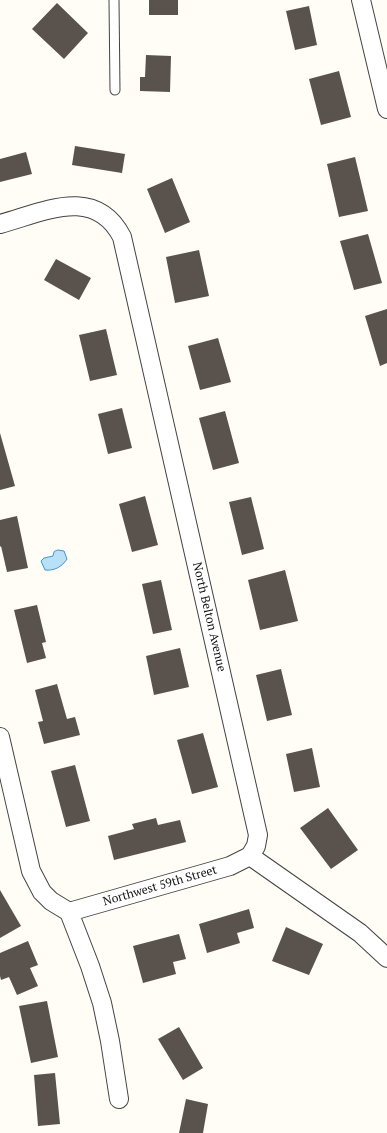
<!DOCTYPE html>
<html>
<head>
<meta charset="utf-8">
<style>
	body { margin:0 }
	canvas { display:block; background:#fffdf5 }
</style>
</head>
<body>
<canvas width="387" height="1133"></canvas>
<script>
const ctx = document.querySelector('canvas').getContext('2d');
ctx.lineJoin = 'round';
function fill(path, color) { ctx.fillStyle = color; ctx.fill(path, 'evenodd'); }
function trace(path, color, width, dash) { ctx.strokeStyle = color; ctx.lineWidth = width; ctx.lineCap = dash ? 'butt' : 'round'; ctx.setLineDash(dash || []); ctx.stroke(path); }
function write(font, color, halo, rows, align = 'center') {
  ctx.font = font + ' "PT Serif",serif'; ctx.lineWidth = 5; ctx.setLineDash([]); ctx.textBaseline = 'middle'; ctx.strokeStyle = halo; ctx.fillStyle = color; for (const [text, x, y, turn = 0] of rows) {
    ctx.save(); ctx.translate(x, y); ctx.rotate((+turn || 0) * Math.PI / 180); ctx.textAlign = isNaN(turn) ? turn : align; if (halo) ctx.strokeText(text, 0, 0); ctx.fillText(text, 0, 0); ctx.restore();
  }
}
const water = new Path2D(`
	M58,550L64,551L67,559C62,567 54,571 45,570L41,561L44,558L53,556L54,552Z`);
const building = new Path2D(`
	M149,0H178V15H149Z
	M57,3L88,33L64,59L32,29Z
	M309,6L317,45L295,50L286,11Z
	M146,55L171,56L170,92L140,91V77H145Z
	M339,71L351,117L321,125L309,79Z
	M75,146L125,154L122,173L72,165Z
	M26,152L32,174L0,182V159Z
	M355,157L368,211L339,217L327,164Z
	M172,178L190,222L165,233L147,189Z
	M368,234L382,283L354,290L340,241Z
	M199,250L209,296L175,303L166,257Z
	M56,259L91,278L79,300L44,280Z
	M387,309V363L380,366L365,316Z
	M106,329L117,375L90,381L79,335Z
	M218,338L231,382L200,390L188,346Z
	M122,408L132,448L108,454L98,414Z
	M225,411L239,463L213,470L199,418Z
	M0,433L15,486L0,490Z
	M145,496L158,545L132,552L119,504Z
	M251,497L264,549L242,555L229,502Z
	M17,516L28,568L7,572L1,546L0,547V520Z
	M285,570L298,621L260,630L248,580Z
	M161,580L172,630L153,634L142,584Z
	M37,605L46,642L42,643L46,658L27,663L14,610Z
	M180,648L189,687L154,695L146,656Z
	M281,669L292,715L267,721L256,675Z
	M57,684L67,719L75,717L80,735L44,744L38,722L43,721L35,690Z
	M203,733L218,787L192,794L177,740Z
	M312,748L320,787L294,792L286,754Z
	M75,765L90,821L66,827L51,771Z
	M328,808L358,850L331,869L300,828Z
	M156,818L158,825L180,820L186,842L114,860L108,836L134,829L132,824Z
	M0,890L21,926L0,938Z
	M249,909L254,928L237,933L240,943L207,953L199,924Z
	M286,927L323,944L309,975L272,961Z
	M179,934L186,959L173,962L176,974L143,983L133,946Z
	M28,941L38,965L30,968L38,986L17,995L9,977L1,980L0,976V953Z
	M47,1001L58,1057L31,1063L19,1006Z
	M179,1027L203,1068L183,1080L158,1039Z
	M55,1073L60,1124L38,1126L34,1075Z
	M186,1099L208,1104L203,1133H179Z`);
const lane = new Path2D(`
	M114,0L115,90`);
const street = new Path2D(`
	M361,0L387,109
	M0,224C44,212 95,185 122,237L258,835L256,846L250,856
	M0,737L31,871L42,892L51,901L69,912L90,966L102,1003L110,1041L119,1099
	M250,856L360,933L387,958
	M69,912L230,866L250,856`);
const streetNames = [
	["North Belton Avenue",209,617,77],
	["Northwest 59th Street",160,886,-16]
];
fill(water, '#b9e0f7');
trace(water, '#3f96cf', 1);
fill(building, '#5a524d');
trace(lane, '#444', 11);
trace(street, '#444', 20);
trace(lane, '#fff', 9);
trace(street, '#fff', 18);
write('12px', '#111', '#fff', streetNames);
</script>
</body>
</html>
